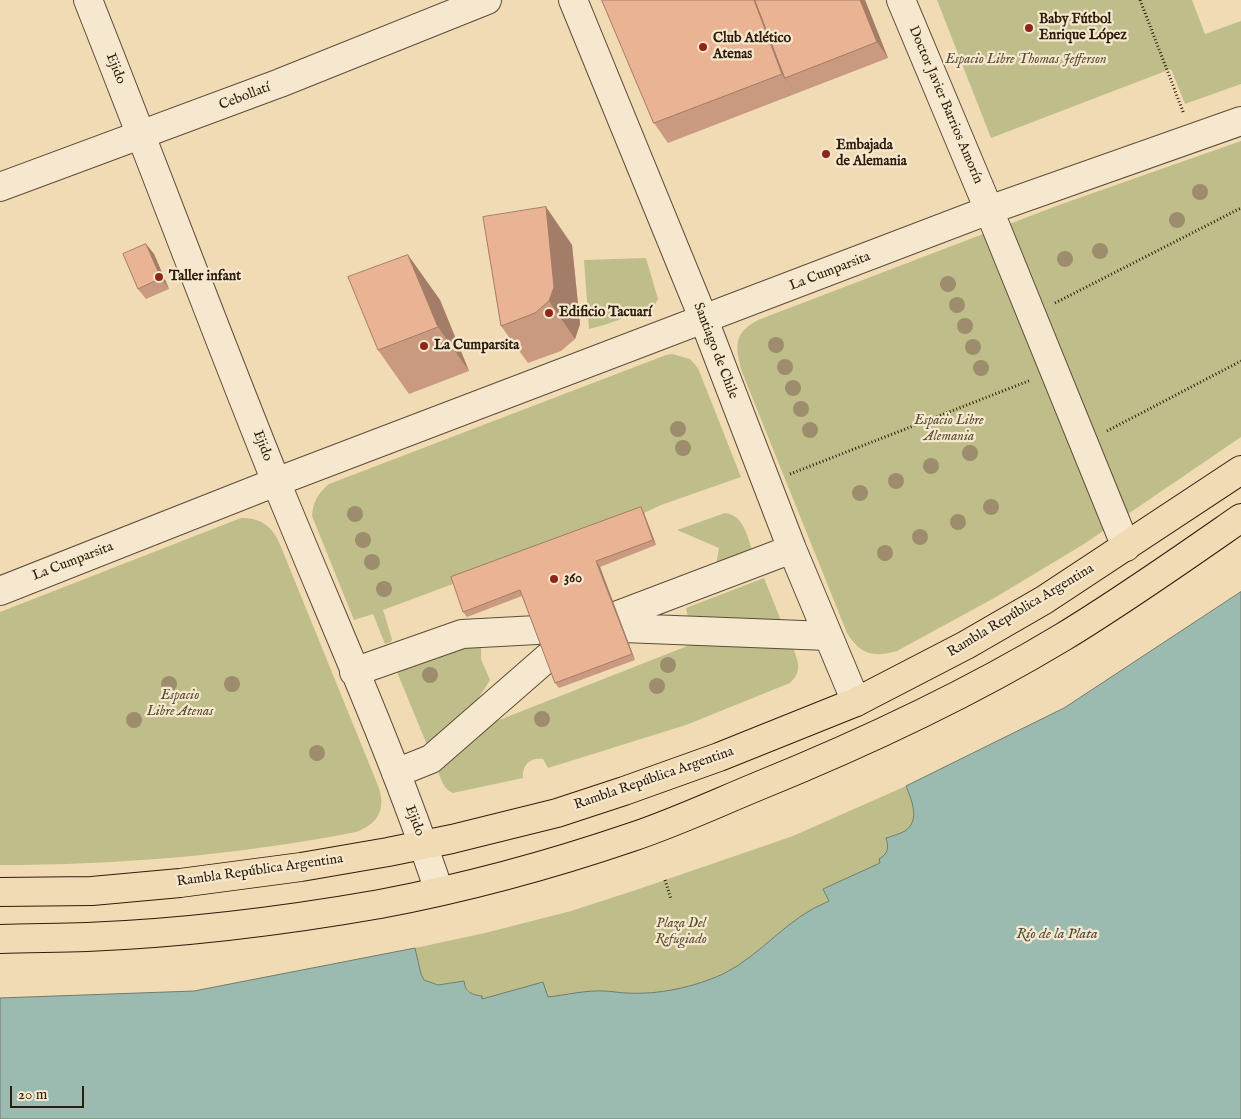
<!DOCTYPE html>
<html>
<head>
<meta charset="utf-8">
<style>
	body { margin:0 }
	#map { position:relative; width:1241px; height:1119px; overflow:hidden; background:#f1dbb5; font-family:"IM FELL English",serif }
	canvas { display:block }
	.scale { position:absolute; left:10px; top:1086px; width:74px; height:22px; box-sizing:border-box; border:2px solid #2e1c0b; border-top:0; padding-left:6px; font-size:15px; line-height:18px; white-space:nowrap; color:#2e1c0b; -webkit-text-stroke:4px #f6e8cf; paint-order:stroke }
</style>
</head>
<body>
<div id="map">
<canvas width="1241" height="1119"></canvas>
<div class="scale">20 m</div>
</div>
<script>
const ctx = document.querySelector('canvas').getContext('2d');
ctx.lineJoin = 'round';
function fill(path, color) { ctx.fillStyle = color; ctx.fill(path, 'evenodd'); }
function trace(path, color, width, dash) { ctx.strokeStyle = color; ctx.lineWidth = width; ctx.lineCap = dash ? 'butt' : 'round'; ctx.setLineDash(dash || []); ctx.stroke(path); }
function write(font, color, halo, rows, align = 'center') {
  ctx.font = font + ' "IM FELL English",serif'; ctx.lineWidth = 4.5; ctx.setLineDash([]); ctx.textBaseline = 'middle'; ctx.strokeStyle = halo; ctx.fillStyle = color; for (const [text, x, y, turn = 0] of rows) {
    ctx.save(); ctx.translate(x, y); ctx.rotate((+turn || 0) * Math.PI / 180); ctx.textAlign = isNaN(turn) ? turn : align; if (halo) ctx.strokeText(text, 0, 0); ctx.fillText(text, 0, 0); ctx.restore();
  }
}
const green = new Path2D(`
	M937,0H1192L1205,34L1241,21V84L1185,104L1171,69L991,138Z
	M1241,141V437L1084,544L996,597L897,651C873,658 860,654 847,633L742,372C735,347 733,333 758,320L1059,205Z
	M646,258L658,299L653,308L604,325L589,329L584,260Z
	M672,354L690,359L698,368L741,477L661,505L644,513L383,610L392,639L391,642L385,644L373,614L354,620L312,516C313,502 318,493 329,484L666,355Z
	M725,513C745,515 748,540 754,555L716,565L719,548L677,530Z
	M241,518C260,518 271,525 279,542L379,788C386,811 377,824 356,832C239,855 119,865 0,865V612Z
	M764,578L782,623L688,617L686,608Z
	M458,643L481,646V659L490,680L476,702L427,745L395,667Z
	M695,643L793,647C798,663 803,670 790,683L686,725L548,768L543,759C530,757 522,765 523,778L453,793C443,789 441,779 437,769L489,724Z
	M906,786C911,799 921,820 905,831C900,834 892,836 886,838L888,850L881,863L823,889L829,901C786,918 762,955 723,974C694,988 659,995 627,993C619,993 612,991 604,991C585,990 566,995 547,997L543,982L482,999V996C468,995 469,990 461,981L438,985L424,980L421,974L415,948L485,933L571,911L636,890L793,836Z`);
const water = new Path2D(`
	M1241,592V1119H0V998L194,991L415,948L421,974L424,980L438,985L464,981C465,992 472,995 482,996V999L543,982L548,997C566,995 586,990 604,991C612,991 619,993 627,993C659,995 694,987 723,974C762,955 786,918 829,901L823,889L880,863L879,859C888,854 889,848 886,838C892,836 900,834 905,831C921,820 911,799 906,786L1064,708Z`);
const path = new Path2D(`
	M1140,0L1184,114
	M1055,303L1241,208
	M1107,431L1241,361
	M790,474L1031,380
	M665,880L671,899`);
const minor = new Path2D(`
	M88,0C152,161 212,323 277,484C332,619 393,753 439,891
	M573,0L704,320L792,549L856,702
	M901,0L989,210L1126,547
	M0,187L280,83L487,0
	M0,591L276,482L989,210L1241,121
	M618,615L792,549
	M623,628L828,636
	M354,672L462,634L537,630
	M396,773L431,759L548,657`);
const major = new Path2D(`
	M0,892L92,891L180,883L301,867L388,852L452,839L557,813L624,791L719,757L856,702L966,645L1044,600L1241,470
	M0,939C29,938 58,938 87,937C185,933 283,921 380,904C465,888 550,865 632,837C674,823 715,804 756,787C862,744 965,696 1063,637C1124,600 1182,559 1241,518`);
const trees = [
	[1200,192],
	[1177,220],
	[1100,251],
	[1065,259],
	[948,284],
	[957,305],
	[965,326],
	[776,345],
	[973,347],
	[785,367],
	[981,368],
	[793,388],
	[801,409],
	[678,429],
	[810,430],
	[683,448],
	[970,453],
	[931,466],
	[896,481],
	[860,493],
	[991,507],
	[355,514],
	[958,522],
	[920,537],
	[363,540],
	[885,553],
	[372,562],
	[384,589],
	[668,665],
	[430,675],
	[169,684],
	[232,684],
	[657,686],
	[542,719],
	[134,720],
	[317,753]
];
const wall = new Path2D(`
	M602,0H865L888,58L668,143L654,123Z
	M546,207L572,245L580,324L575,339L561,351L528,363L501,326Z
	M146,244L154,254L169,289L146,299L138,289Z
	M408,255L440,300L469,371L409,394L378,350Z
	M644,513L656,545L600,567L635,660L559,688L555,683L522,596L467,617L463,612Z`);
const shadedWall = new Path2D(`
	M754,0H760L785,78L796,94L782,74Z
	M860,0H865L888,58L877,42Z
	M546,207L572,245L580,324L575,339L549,301Z
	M146,244L154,254L169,289L161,278Z
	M408,255L440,300L469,371L438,327Z
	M641,507L644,513L656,545L653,540Z
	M596,561L600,567L635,660L632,654Z`);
const building = new Path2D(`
	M602,0H754L782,74L654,123Z
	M755,0H860L877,42L785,78Z
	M546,207L554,287L549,301L535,313L501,326L483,217Z
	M146,244L161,278L138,289L123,254Z
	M408,255L438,327L378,350L348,277Z
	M641,507L653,540L596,561L632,654L555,683L520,590L463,612L451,577Z`);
const markers = [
	[1029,28,5,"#8f2418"],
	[703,47,5,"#8f2418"],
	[826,154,5,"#8f2418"],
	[159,277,5,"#8f2418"],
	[549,313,5,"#8f2418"],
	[424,346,5,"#8f2418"],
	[554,579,5,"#8f2418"]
];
const poiNames = [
	["Baby Fútbol",1039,20],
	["Enrique López",1039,36],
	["Club Atlético",713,39],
	["Atenas",713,55],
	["Embajada",836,146],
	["de Alemania",836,162],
	["Taller infant",169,277],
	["Edificio Tacuarí",559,313],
	["La Cumparsita",434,346],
	["360",564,579]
];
const parkNames = [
	["Espacio Libre Thomas Jefferson",1026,60],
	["Espacio Libre",949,421],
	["Alemania",949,437],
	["Espacio",180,696],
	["Libre Atenas",180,712],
	["Plaza Del",681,924],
	["Refugiado",681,940]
];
const streetNames = [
	["Ejido",115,69,68],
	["Cebollatí",245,97,-21],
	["Doctor Javier Barrios Amorín",945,105,67],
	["La Cumparsita",830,272,-21],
	["Santiago de Chile",715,351,69],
	["Ejido",262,446,69],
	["La Cumparsita",73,562,-21],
	["Rambla República Argentina",1021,611,-31],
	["Rambla República Argentina",654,779,-19],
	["Ejido",414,821,69],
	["Rambla República Argentina",260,871,-8]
];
const waterNames = [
	["Río de la Plata",1057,935]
];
fill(green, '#bfbe8a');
fill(water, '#9bbbb0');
trace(water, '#6f7b6e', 1);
trace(minor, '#5f4c36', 30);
trace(major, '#2e1c0b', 30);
trace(path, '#2e1c0b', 3, [1, 2.5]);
trace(minor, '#f6e8cf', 28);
trace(major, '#f1dbb5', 28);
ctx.fillStyle = '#9e8d6c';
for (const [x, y] of trees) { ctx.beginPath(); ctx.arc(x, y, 8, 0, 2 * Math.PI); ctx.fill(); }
fill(wall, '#c99a7f');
fill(shadedWall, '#a47d68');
fill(building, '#eab394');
trace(building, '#a47d68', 1);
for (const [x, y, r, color] of markers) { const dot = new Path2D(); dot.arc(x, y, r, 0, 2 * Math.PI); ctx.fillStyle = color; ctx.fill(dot); trace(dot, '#f6e8cf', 2); }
write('bold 14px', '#2e1c0b', '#f6e8cf', poiNames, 'left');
write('italic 14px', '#5a4d31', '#f6e8cf', parkNames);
write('14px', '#2e1c0b', '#f6e8cf', streetNames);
write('italic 15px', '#4f4c3d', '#f6e8cf', waterNames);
</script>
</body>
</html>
